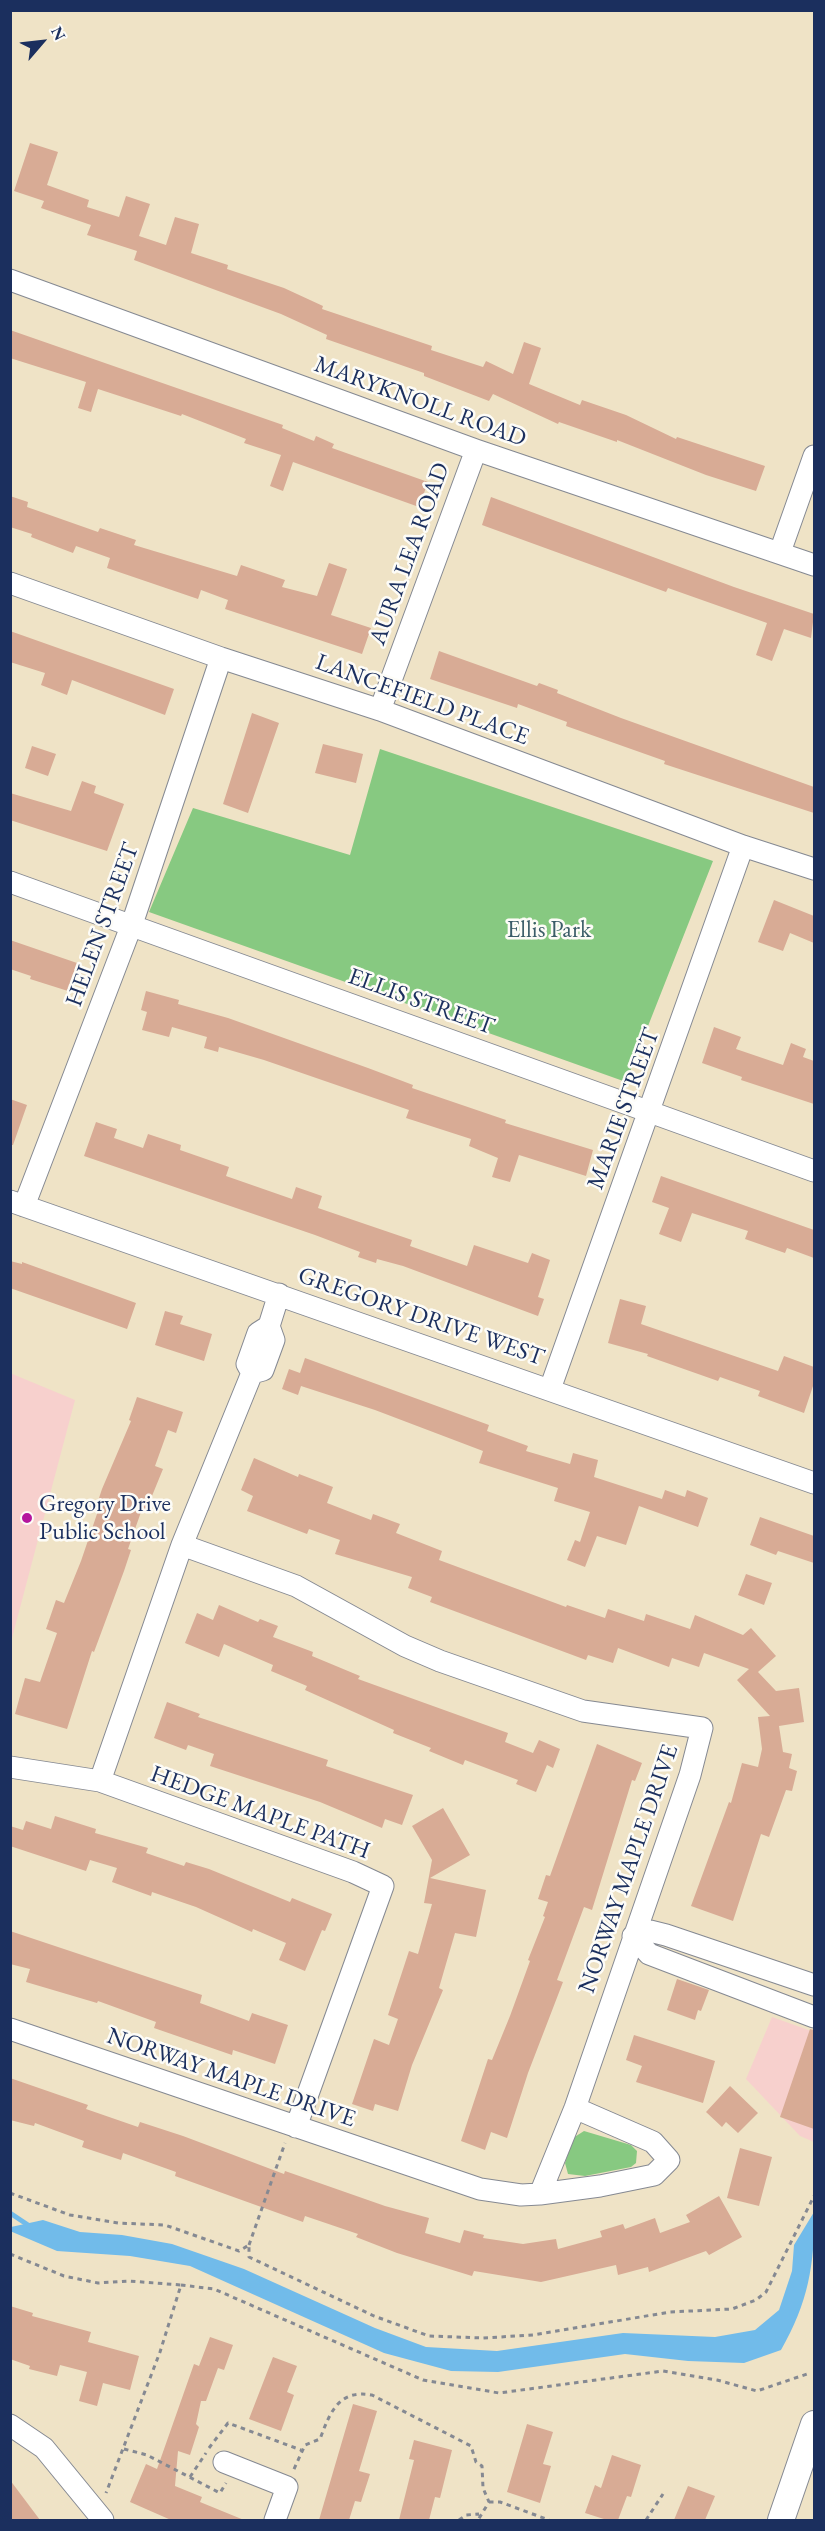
<!DOCTYPE html>
<html>
<head>
<meta charset="utf-8">
<style>
	body { margin:0 }
	#map { position:relative; width:825px; height:2531px; overflow:hidden; background:#efe3c6; font-family:"EB Garamond",serif }
	canvas { display:block }
	.frame { position:absolute; inset:0; border:12px solid #1b2f5e; pointer-events:none }
	.north { position:absolute; left:12px; top:12px; width:60px; height:60px; -webkit-text-stroke:4px #fdfcf7; paint-order:stroke; rotate:62deg; font-size:16px; font-weight:700; line-height:24px; text-align:center; color:#1b2f5e }
	.north::after { content:''; display:block; margin:auto; width:21px; height:27px; background:#1b2f5e; clip-path:polygon(50% 0,100% 100%,50% 72%,0 100%) }
</style>
</head>
<body>
<div id="map">
<canvas width="825" height="2531"></canvas>
<div class="frame"></div>
<div class="north">N</div>
</div>
<script>
const ctx = document.querySelector('canvas').getContext('2d');
ctx.lineJoin = 'round';
function fill(path, color) { ctx.fillStyle = color; ctx.fill(path, 'evenodd'); }
function trace(path, color, width, dash) { ctx.strokeStyle = color; ctx.lineWidth = width; ctx.lineCap = dash ? 'butt' : 'round'; ctx.setLineDash(dash || []); ctx.stroke(path); }
function write(font, color, halo, rows, align = 'center') {
  ctx.font = font + ' "EB Garamond",serif'; ctx.lineWidth = 5; ctx.setLineDash([]); ctx.textBaseline = 'middle'; ctx.strokeStyle = halo; ctx.fillStyle = color; for (const [text, x, y, turn = 0] of rows) {
    ctx.save(); ctx.translate(x, y); ctx.rotate((+turn || 0) * Math.PI / 180); ctx.textAlign = isNaN(turn) ? turn : align; if (halo) ctx.strokeText(text, 0, 0); ctx.fillText(text, 0, 0); ctx.restore();
  }
}
const built = new Path2D(`
	M10,1373L75,1400L12,1638L10,1637Z
	M772,2017L814,2032V2142L800,2136L746,2079Z`);
const green = new Path2D(`
	M380,749L713,861L626,1082L149,912L193,808L350,855Z
	M584,2131L631,2145L637,2151L636,2163L631,2167L585,2176L568,2174L565,2163L573,2138Z`);
const water = new Path2D(`
	M814,2212C815,2264 808,2303 781,2350L744,2363L688,2361L625,2354L498,2372L451,2371L384,2353L190,2266L130,2256L57,2251L10,2231L11,2227L43,2220L80,2232L122,2235L172,2244L244,2269L375,2328L426,2347L497,2351L623,2333L715,2337L755,2330L779,2310L792,2271L794,2245Z`);
const stream = new Path2D(`
	M10,2213L31,2227`);
const building = new Path2D(`
	M30,143L58,152L47,185L89,200L87,207L119,217L126,196L150,204L139,236L166,245L175,217L199,224L191,253L228,265L227,269L284,288L323,306L322,309L432,346L431,350L483,367L486,361L513,374L524,342L541,348L529,384L580,405L582,400L626,415L676,439L677,437L765,466L756,491L706,475L617,440V442L559,422L558,424L493,394L489,401L424,376V373L326,339L327,335L281,314L134,260L137,251L87,235L91,225L41,208L44,201L14,191Z
	M10,330L283,425L282,428L314,441L316,436L334,444L332,448L428,482L419,507L293,462L283,491L270,486L281,455L244,443L246,439L182,414L181,416L98,389L91,412L78,408L86,382L10,358Z
	M10,496L28,502L27,507L98,532L100,528L136,540L134,545L237,576L241,565L285,580L282,587L317,596L329,563L347,569L331,615L371,628L362,654L225,609L228,600L201,590L198,599L107,568L110,558L76,546L73,553L31,537L32,534L10,527Z
	M491,497L734,587L814,614L811,638L784,629L772,661L756,655L767,623L668,588L666,592L482,525Z
	M10,631L174,689L165,715L72,680L67,695L41,685L45,673L10,662Z
	M439,651L537,686L539,683L558,690L557,693L621,718L814,787V813L664,764L665,761L566,726L567,722L518,704L517,708L430,679Z
	M252,713L279,723L248,813L223,804Z
	M323,744L363,754L356,783L315,773Z
	M32,746L56,754L48,776L25,768Z
	M82,781L96,786L94,793L124,804L107,851L10,820V793L71,811Z
	M774,900L814,916V943L790,933L783,951L758,942Z
	M10,940L77,963L68,991L30,979L31,976L10,969Z
	M146,991L179,1000L178,1004L228,1018L368,1068L413,1085L412,1088L506,1120L505,1123L593,1150L586,1176L519,1155L510,1182L492,1177L498,1158L469,1146L471,1139L406,1118L409,1110L264,1060L219,1047L218,1052L204,1048L207,1037L172,1027L169,1037L142,1030L147,1012L141,1010Z
	M714,1027L741,1037L736,1049L783,1065L791,1043L806,1049L803,1057L814,1061V1104L741,1080L742,1077L702,1063Z
	M10,1099L27,1105L13,1145H10Z
	M96,1122L117,1129L114,1138L143,1148L148,1134L181,1145L180,1150L229,1167L226,1176L292,1199L296,1187L322,1196L318,1208L412,1240L410,1246L467,1266L474,1245L528,1263L532,1253L550,1260L538,1297L544,1299L538,1316L403,1266L377,1259L376,1263L358,1257L360,1252L315,1235L84,1156Z
	M661,1176L814,1230V1258L787,1248L785,1253L745,1239L748,1231L692,1213L681,1242L659,1234L669,1208L652,1202Z
	M10,1261L22,1264V1262L136,1303L127,1329L10,1288Z
	M620,1299L646,1306L641,1324L778,1371L784,1356L814,1367V1383L804,1413L758,1396L760,1391L720,1377L718,1381L647,1356L648,1354L608,1343Z
	M165,1311L183,1316L180,1324L212,1334L204,1361L155,1345Z
	M305,1358L489,1425L487,1431L528,1446L526,1451L570,1464L573,1453L598,1460L594,1477L662,1499L665,1490L685,1497L687,1490L708,1498L698,1527L639,1506L626,1545L597,1536L585,1567L567,1560L575,1540L580,1542L590,1512L554,1501L558,1488L479,1463L483,1451L375,1410L301,1386L298,1395L282,1389L289,1369L300,1373Z
	M137,1397L183,1412L176,1433L168,1430L155,1466L163,1469L145,1513L141,1512L128,1549L131,1550L124,1571L94,1652L92,1651L67,1729L15,1714L25,1678L40,1682L57,1633L46,1629L56,1600L64,1603L81,1561L98,1511L95,1510L102,1489L131,1421L129,1420Z
	M254,1458L298,1477L299,1474L333,1487L327,1503L371,1520L373,1514L400,1524L396,1533L442,1551L439,1560L566,1607L567,1605L605,1618L608,1609L644,1621L646,1614L690,1629L695,1615L743,1635L751,1628L776,1656L758,1672L776,1691L799,1688L804,1722L779,1726L783,1752L792,1754L789,1768L797,1771L792,1791L786,1790L769,1837L761,1834L733,1921L691,1906L729,1802L731,1803L742,1763L758,1767L762,1749L758,1717L770,1716L737,1680L749,1669L704,1653L699,1667L672,1658L669,1667L618,1648L613,1663L588,1655L586,1660L430,1602L432,1597L408,1588L412,1577L335,1554L340,1540L309,1529L307,1534L247,1511L253,1496L241,1490Z
	M760,1517L814,1536V1563L778,1551L776,1555L750,1545Z
	M746,1574L772,1583L764,1605L738,1595Z
	M219,1605L258,1622L260,1619L278,1626L273,1637L313,1652L312,1656L360,1676L358,1679L508,1733L505,1742L533,1753L539,1740L560,1749L553,1768L547,1765L536,1792L516,1784L518,1780L465,1760L463,1765L429,1751L431,1748L393,1733L394,1730L305,1690L307,1686L271,1671L273,1665L224,1644L219,1657L185,1643L197,1613L213,1620Z
	M167,1702L200,1714L198,1717L328,1760L326,1766L413,1795L402,1825L385,1819L382,1828L320,1802L210,1766L214,1754L188,1745L186,1750L154,1738Z
	M597,1744L642,1763L635,1781L632,1780L592,1910L584,1907L557,1980L563,1982L528,2073L507,2138L491,2132L485,2150L461,2141L488,2059L492,2060L510,2016L530,1961L528,1960L545,1917L543,1916L548,1902L538,1899L546,1875L550,1876Z
	M443,1808L470,1855L430,1878L486,1890L476,1937L455,1933L439,1988L443,1990L412,2065L398,2111L375,2104L373,2111L352,2104L374,2039L389,2045L398,2019L388,2015L409,1951L418,1954L432,1904L424,1903L432,1860L412,1826Z
	M55,1816L96,1829L95,1833L148,1848L146,1853L184,1866L186,1862L209,1869L290,1902L292,1898L332,1914L325,1931L322,1930L305,1971L279,1960L286,1943L253,1929L252,1932L196,1907L152,1892L151,1896L112,1882L117,1868L90,1860L86,1871L10,1846V1826L23,1830L26,1821L51,1829Z
	M10,1931L202,1995L200,2003L249,2021L252,2013L288,2025L275,2064L233,2050L232,2055L154,2028L156,2022L98,2001L97,2003L26,1982L30,1969L10,1964Z
	M677,1979L709,1990L701,2011L698,2010L695,2020L667,2010Z
	M810,2029L814,2030V2129L780,2117Z
	M634,2035L715,2061L703,2103L636,2082L642,2066L626,2060Z
	M10,2078L88,2105L86,2109L138,2127L140,2122L183,2136L284,2174L285,2171L385,2206L429,2218L425,2233L460,2243L464,2230L484,2235L483,2238L523,2244L556,2239L558,2249L602,2237L600,2231L623,2224L625,2229L655,2218L660,2233L690,2222L686,2215L719,2196L742,2237L709,2255L706,2251L649,2272L648,2267L618,2275L616,2265L541,2282L474,2271L472,2276L397,2253L356,2237L358,2234L305,2216L303,2222L175,2176L176,2172L123,2153L121,2160L82,2147L84,2141L35,2123L34,2126L10,2120Z
	M730,2086L758,2113L738,2133L726,2122L722,2127L706,2112Z
	M740,2148L772,2157L759,2206L727,2198Z
	M10,2306L33,2313L32,2316L91,2332L88,2342L139,2356L130,2390L103,2383L97,2406L79,2401L87,2372L60,2365L57,2376L29,2369L30,2366L10,2359Z
	M210,2337L233,2345L224,2370L218,2368L206,2401H201L196,2424L199,2427L190,2455L178,2451L175,2486L202,2497L200,2502L244,2520H171L130,2502L146,2464L157,2469L194,2364L199,2366Z
	M273,2357L297,2366L287,2392L294,2395L281,2431L249,2419Z
	M353,2404L377,2411L359,2471L370,2474L361,2502L355,2501L349,2520H319Z
	M527,2424L553,2432L543,2464L551,2466L540,2503L507,2492Z
	M414,2440L452,2450L440,2498L435,2497L429,2520H399L414,2460L409,2459Z
	M612,2455L641,2465L631,2497L627,2496L618,2520H607L585,2513L595,2485L601,2488Z
	M10,2480L40,2520H10Z
	M688,2486L715,2496L705,2520H674Z`);
const path = new Path2D(`
	M10,2193L70,2215L118,2223L165,2225L239,2251L249,2245V2257L374,2316L429,2336L483,2338L533,2335L670,2312L732,2309L756,2300L766,2292L814,2196
	M249,2245L285,2143
	M10,2254L64,2276L98,2283L129,2281L181,2285L160,2352L106,2493
	M181,2285L214,2289L423,2380L499,2393L663,2371L717,2380L757,2391L807,2374
	M209,2448L228,2423L301,2450
	M124,2449L147,2455L220,2493L226,2483
	M294,2469L305,2445L320,2439C330,2412 339,2389 372,2395L471,2446L476,2462L482,2466L483,2488L489,2502L478,2520
	M190,2477L206,2453
	M489,2502H500L549,2520
	M459,2520L466,2515L479,2514
	M646,2520L663,2494`);
const minor = new Path2D(`
	M10,280L476,450L814,565
	M780,552L814,456
	M10,583L221,658L380,710L743,846L814,869
	M380,710L476,450
	M10,882L814,1171
	M10,1201L814,1483
	M24,1206L132,924L221,658
	M252,1373L263,1370L274,1340L269,1326L279,1294
	M252,1373L247,1364L258,1333L269,1326
	M550,1389L743,846
	M10,1767L100,1781L353,1872L383,1886L296,2127
	M100,1781L182,1545L252,1373
	M633,1936L649,1954L814,2017
	M633,1936L650,1931L666,1935L814,1985
	M10,2029L480,2189L521,2195L540,2194L575,2108L690,1775L702,1728L583,1711L440,1661L405,1646L296,1586L182,1545
	M540,2194L600,2186L654,2175L669,2160L653,2142L575,2108
	M10,2425L44,2448L103,2520
	M224,2462L287,2487L275,2520`);
const major = new Path2D(`
	M781,2520L814,2424`);
const markers = [
	[27,1518,6,"#b5179e"]
];
const streetNames = [
	["MARYKNOLL ROAD",420,402,20],
	["AURA LEA ROAD",410,554,-70],
	["LANCEFIELD PLACE",422,700,20],
	["HELEN STREET",103,925,-70],
	["ELLIS STREET",421,1002,20],
	["MARIE STREET",624,1109,-70],
	["GREGORY DRIVE WEST",421,1317,19],
	["HEDGE MAPLE PATH",260,1813,20],
	["NORWAY MAPLE DRIVE",629,1869,-71],
	["NORWAY MAPLE DRIVE",231,2078,19]
];
const parkNames = [
	["Ellis Park",549,930]
];
const poiNames = [
	["Gregory Drive",39,1504],
	["Public School",39,1532]
];
fill(built, '#f7d0cd');
fill(green, '#87c981');
fill(water, '#71bbea');
trace(stream, '#71bbea', 5);
fill(building, '#d8ab95');
trace(minor, '#858992', 23);
trace(major, '#858992', 28);
trace(path, '#858992', 3, [4.5, 4.5]);
trace(minor, '#fff', 21);
trace(major, '#fff', 26);
for (const [x, y, r, color] of markers) { const dot = new Path2D(); dot.arc(x, y, r, 0, 2 * Math.PI); ctx.fillStyle = color; ctx.fill(dot); trace(dot, '#fdfcf7', 2); }
write('24px', '#1b2f5e', '#fdfcf7', streetNames);
write('24px', '#3b5d68', '#fdfcf7', parkNames);
write('24px', '#1b2f5e', '#fdfcf7', poiNames, 'left');
</script>
</body>
</html>
